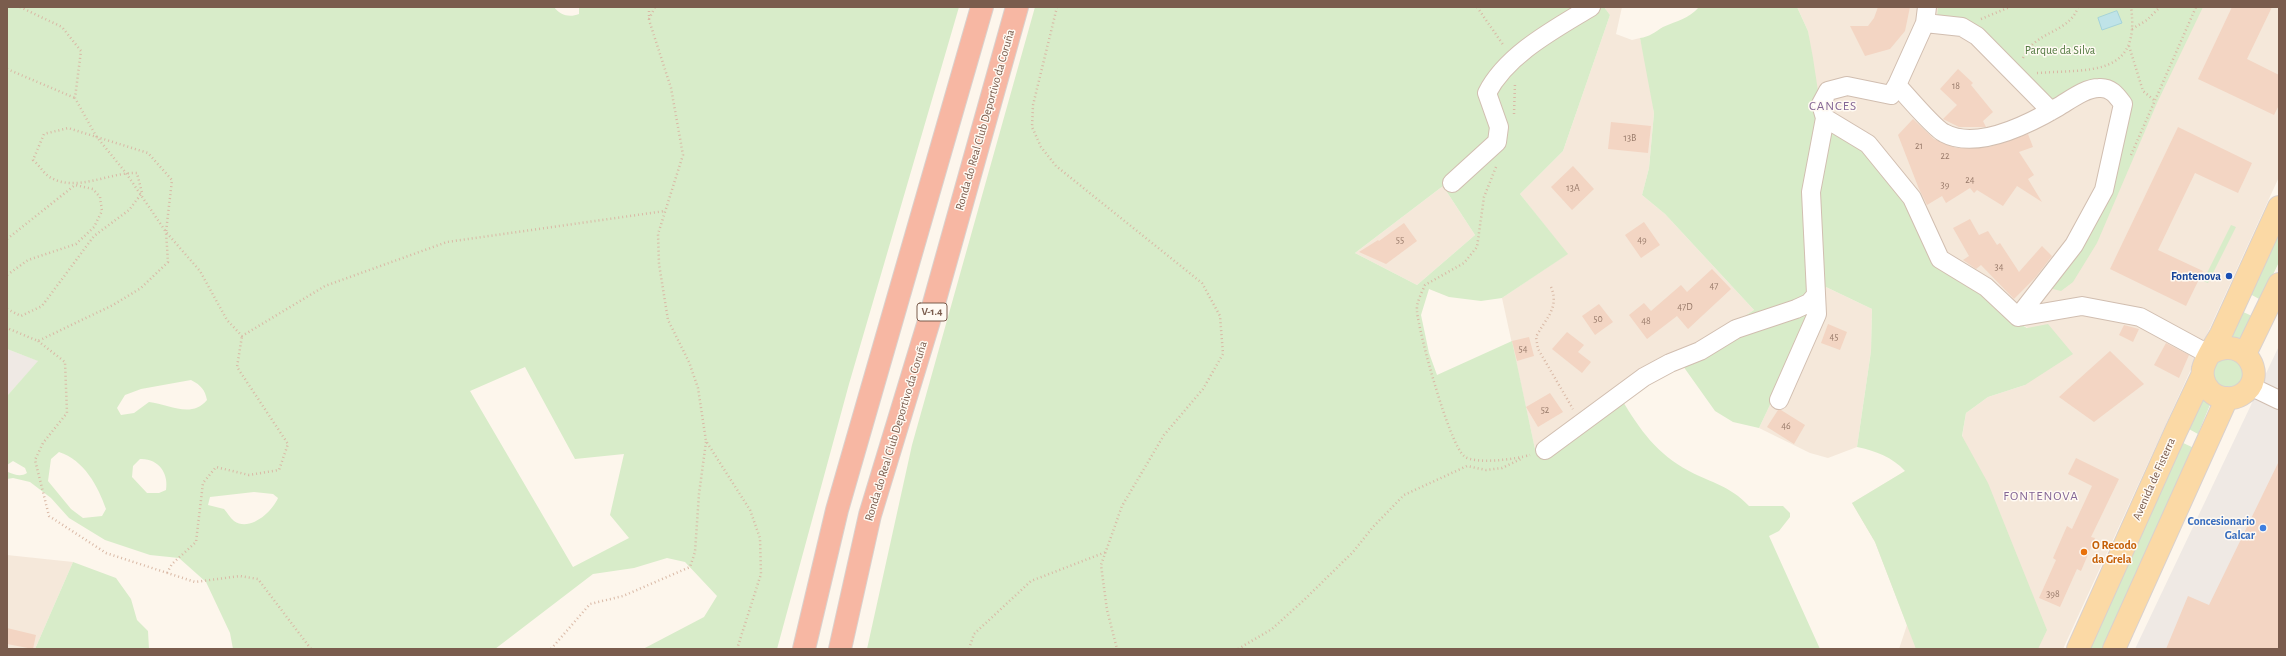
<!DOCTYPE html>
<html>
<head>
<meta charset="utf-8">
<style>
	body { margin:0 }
	#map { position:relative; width:2286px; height:656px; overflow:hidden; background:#fdf6ec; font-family:"Alegreya Sans",sans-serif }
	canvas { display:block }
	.frame { position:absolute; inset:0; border:8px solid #7a5c4d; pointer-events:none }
</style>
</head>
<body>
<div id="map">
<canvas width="2286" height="656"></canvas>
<div class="frame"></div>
</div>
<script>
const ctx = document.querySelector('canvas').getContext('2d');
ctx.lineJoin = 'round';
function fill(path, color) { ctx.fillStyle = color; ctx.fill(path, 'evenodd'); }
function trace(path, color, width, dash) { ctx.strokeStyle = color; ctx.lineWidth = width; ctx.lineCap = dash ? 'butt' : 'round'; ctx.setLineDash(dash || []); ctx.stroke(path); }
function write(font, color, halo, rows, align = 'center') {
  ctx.font = font + ' "Alegreya Sans",sans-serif'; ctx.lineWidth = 3; ctx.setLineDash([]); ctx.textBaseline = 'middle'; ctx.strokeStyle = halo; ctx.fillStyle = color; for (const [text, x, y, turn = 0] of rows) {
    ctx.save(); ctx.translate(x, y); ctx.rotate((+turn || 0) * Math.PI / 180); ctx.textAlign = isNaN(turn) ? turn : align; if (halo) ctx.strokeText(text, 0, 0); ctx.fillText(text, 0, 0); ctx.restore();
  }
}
const residential = new Path2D(`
	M1604,7H1622L1616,34L1632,40L1640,38L1649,77L1654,113L1649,168L1642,195L1665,214L1754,310L1540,449H1535L1502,298L1567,254L1520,194L1563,151L1610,15Z
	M1797,7H2279V177L2063,649H1899L1907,625L1875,542L1852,503L1962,437L1966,413L1988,397L2025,385L2028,328L2000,313L1832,126L1815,116L1808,31Z
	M1443,186L1475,235L1417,285L1355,253Z
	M1826,287L1872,309L1871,351L1857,447L1828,458L1810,453L1759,428Z
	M7,555L73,562L35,649H7Z`);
const industrial = new Path2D(`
	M2279,346V649H2135Z
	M7,349L39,361L7,396Z`);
const green = new Path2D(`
	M7,7H554C560,15 569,18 579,14V7H959L849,384L777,649H643L704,617L717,596L685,562L667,558L634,568L593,574L495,649H233L230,633L206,582L179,558L150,555L105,540L69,518L51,498L30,482L13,478L7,479V469L8,472C15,475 21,477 27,473L25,468L13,461L7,465V396L38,361L7,349ZM525,367L575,459L624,454L610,515L629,538L573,567L470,391ZM191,380C201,385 205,390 207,400C191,419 169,404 149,402L134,413L121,415L117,408L125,395L141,389ZM59,452C84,460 98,486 106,509L102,516L83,518L71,509L48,481L51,459ZM140,459C158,458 169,473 166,490L159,493H147L132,477L133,466ZM254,492L273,494L278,498C272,512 250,532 234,521C230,518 227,512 224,509L208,505L210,497Z
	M1035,7H1604L1610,15L1563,151L1520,194L1568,254L1502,298L1481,301L1449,297L1429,289L1421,315L1429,353L1437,375L1512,341L1535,449H1540L1754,310L1665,214L1642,195L1649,168L1654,113L1640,38C1649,37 1655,32 1663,27C1676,21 1689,19 1699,7H1797L1808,31L1813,58L1818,91L1814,101L1815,116L1832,126L1874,158L1905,201L1933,257L1978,290L2000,313L2027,328L2048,324L2073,354L2025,385L1988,397L1966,413L1962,436L1988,483L2047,630L2038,649H1916L1875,542L1852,503L1905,471C1892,457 1876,451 1857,447L1871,351L1872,309L1826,287L1759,428L1733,422L1715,411L1683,366L1622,400C1640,430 1657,454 1689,471C1712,483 1730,486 1749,506H1783L1790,513V517L1779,531L1769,536L1820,649H867L912,445ZM1443,186L1475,235L1417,285L1355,253Z
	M1938,7H2203L2157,103L2097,243L2073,282L2061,291L2049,288L2102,204L2120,91L2056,102L2045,98L1937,17Z
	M2231,225L2236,227L2208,283L2203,281Z
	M2279,232V262L2261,300L2250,294Z
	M2241,311L2252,316L2240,339L2229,336Z
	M2231,355L2246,372L2239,388L2216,387L2211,365Z
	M2201,396L2212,400L2198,434L2187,428Z
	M2181,442L2194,448L2104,649H2089Z
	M73,562L116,578L131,599L137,620L148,631L149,649H35Z`);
const water = new Path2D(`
	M2117,11L2122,23L2102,30L2098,18Z`);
const building = new Path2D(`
	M1878,7H1910L1905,31L1890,49L1865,56L1850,26H1868L1874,18Z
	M2232,7H2272L2247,59L2279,75V105L2274,115L2198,79Z
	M1958,69L1973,83L1971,85L1993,112L1983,121L1986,127H1959L1943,119L1957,105L1940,89Z
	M1913,119L1934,139L1956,148L1989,147L2028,134L2033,147L2019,152L2034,175L2028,179L2042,202L2017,186L2003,206L1977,190L1974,193L1970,188L1946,203L1942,196L1927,205L1919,189L1898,135Z
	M1611,122L1651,126L1648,153L1608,149Z
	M2178,127L2252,163L2238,193L2195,173L2158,250L2203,271L2186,306L2110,269Z
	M1573,166L1594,189L1572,210L1551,187Z
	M1970,219L1979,235L1988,231L1997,245L2000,243L2019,272L2042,246L2052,256L2035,278L2014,299L1981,265L1976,269L1963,260L1969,256L1953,228Z
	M1644,222L1660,245L1641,258L1625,235Z
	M1404,223L1417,241L1386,264L1359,252L1378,240L1379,241Z
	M1712,269L1731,289L1688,329L1677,316L1647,339L1629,315L1644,303L1651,311L1681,285L1687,292Z
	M1599,304L1613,322L1595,335L1582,316Z
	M1828,324L1847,332L1840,350L1821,343Z
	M2124,325L2139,329L2133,342L2119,335Z
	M1567,332L1584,345L1578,352L1591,362L1582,373L1552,349Z
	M1529,337L1534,356L1517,361L1512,341Z
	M2166,343L2189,355L2179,378L2154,365Z
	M2110,351L2144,384L2094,422L2059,397Z
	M1550,393L1563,412L1538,427L1526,407Z
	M1778,410H1781L1805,425L1794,444L1767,427Z
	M2076,458L2119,479L2091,537L2095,538L2081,571L2077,569L2060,607L2039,598L2056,560L2053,558L2067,526L2072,529L2092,486L2068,474Z
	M2279,461V649H2166L2188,596L2209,605Z
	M7,628L36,635L33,649L7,644Z`);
const path = new Path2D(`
	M20,7L62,27L81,51L75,98L96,136L126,173L166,232L200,271L227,320L242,336L325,286L447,242L665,211
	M649,7V20L671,88L683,155L658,234L659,264L668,320L689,362L698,388L706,441L750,510L760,538L761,574L737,649
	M1057,7L1033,105L1032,127L1041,147L1056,166L1202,283L1220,316L1223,354L1203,389L1164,435L1122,506L1101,565L1107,610L1117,649
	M1477,7L1504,46
	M649,19L655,7
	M1981,19L2010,7
	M2132,29L2147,20L2160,7
	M2129,46L2143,91L2154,100
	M2023,58C2035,30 2069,34 2078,7
	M7,69L75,98
	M2037,73C2088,69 2141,78 2131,7
	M1514,114L1515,83
	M2131,155L2196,7
	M1496,167L1484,197L1477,247L1464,263L1425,285C1422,292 1416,303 1417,311C1419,334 1449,443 1464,456C1474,465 1517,459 1530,455
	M7,239L75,185L93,189L100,197L102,211L94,227L76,244L28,260L7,275
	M1551,287C1560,308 1545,319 1536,337L1538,349L1573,409
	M7,309L21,316L42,306L94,236L129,210L142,193L137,173C108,172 75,194 48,176C43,172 38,164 33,160L44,134L68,128L148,153L172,180L166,232L168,262L141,288L113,305L38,341L7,328
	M38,341L65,362L67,413L43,443L35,460L49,516L106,553L195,582L240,576L258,579L311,649
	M167,573L172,564L196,542L203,483L216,467L249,475L279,470L288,444L237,367L242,336
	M551,649L590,604L623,596L690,567L695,552L699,494L706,442
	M969,649L974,634L1031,581L1106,552
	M1238,649L1272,629L1304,600L1353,552L1373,527L1404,495L1467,466L1486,470L1502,468L1523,458`);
const minor = new Path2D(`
	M1927,7L1925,23L1897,85C1907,96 1934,128 1944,133C1977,151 2029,124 2058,107C2070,100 2085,88 2099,88C2111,87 2117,96 2123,104L2104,190L2074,245L2018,317
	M1925,23L1962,27L1977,36L2051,111
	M1825,118L1868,144L1912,198L1940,259L1986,287L2018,317L2082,306L2140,317L2210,355
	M1452,183L1497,142L1499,127L1487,93C1507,54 1555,29 1591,7
	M2250,386L2279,400
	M1779,400L1817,314L1811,192L1825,118L1821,104L1828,91L1847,86L1891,95L1897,85
	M1545,450L1644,377L1670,363L1700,351L1736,329L1796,309L1809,303L1816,295`);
const major = new Path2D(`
	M2211,353C2245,333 2270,378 2241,395C2234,399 2225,399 2217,396C2207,391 2201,380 2203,369C2204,361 2216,343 2221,334C2240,292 2260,249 2279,207
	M2245,354L2279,284
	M2078,649L2176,431L2202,376
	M2114,649L2227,398`);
const highway = new Path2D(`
	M804,649L837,510L982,7
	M840,649L870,515L929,321L1017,7`);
const markers = [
	[2229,276,4,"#1a4fb4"],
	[2263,528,4,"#3f7fe0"],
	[2084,552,4,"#e8710a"]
];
const numberNames = [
	["18",1956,86],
	["13B",1630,138],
	["21",1919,146],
	["22",1945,156],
	["24",1970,180],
	["39",1945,185],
	["13A",1573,188],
	["55",1400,240],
	["49",1642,240],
	["34",1999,267],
	["47",1714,286],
	["47D",1685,307],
	["50",1598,319],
	["48",1646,321],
	["45",1834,337],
	["54",1523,349],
	["52",1545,410],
	["46",1786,426],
	["398",2053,594]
];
const shields = [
	[932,312,30]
];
const shieldNames = [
	["V-1.4",932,312]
];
const parkNames = [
	["Parque da Silva",2060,50]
];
const streetNames = [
	["Ronda do Real Club Deportivo da Coruña",985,120,-74],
	["Ronda do Real Club Deportivo da Coruña",896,431,-73],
	["Avenida de Fisterra",2154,479,-66]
];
const transitNames = [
	["Fontenova",2221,276]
];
const shopNames = [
	["Concesionario",2255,521],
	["Galcar",2255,535]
];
const foodNames = [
	["O Recodo",2092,545],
	["da Grela",2092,559]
];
const neighbourhoodNames = [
	["CANCES",1833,106],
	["FONTENOVA",2041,496]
];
fill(residential, '#f5e8da');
fill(industrial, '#efe9e4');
fill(green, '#d8ecc9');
fill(water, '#bfe3e8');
trace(water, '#a5d3da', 1);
fill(building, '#f3d5c3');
trace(minor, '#d1beb0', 20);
trace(major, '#dad1cd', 24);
trace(highway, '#dad1cd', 24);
trace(path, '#d9b8a5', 2.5, [1, 3]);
trace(minor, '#fff', 18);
trace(major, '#fbd9a5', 22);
trace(highway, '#f7b7a3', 22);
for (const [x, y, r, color] of markers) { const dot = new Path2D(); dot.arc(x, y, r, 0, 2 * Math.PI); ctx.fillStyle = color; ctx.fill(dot); trace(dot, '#fffaf3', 1.5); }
write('10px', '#987a6a', null, numberNames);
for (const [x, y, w] of shields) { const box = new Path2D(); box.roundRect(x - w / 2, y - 9, w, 18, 3); ctx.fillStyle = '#fffaf3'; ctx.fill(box); trace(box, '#7a5c4d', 1); }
write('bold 11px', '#7a5c4d', null, shieldNames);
write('12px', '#537a41', '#fffaf3', parkNames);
write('12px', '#7a5c4d', '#fffaf3', streetNames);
write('bold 12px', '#164399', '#fffaf3', transitNames, 'right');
write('bold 12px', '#366cbe', '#fffaf3', shopNames, 'right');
write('bold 12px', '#c56008', '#fffaf3', foodNames, 'left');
ctx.letterSpacing = '1px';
write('13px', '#846695', '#fffaf3', neighbourhoodNames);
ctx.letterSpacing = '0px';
</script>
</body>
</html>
